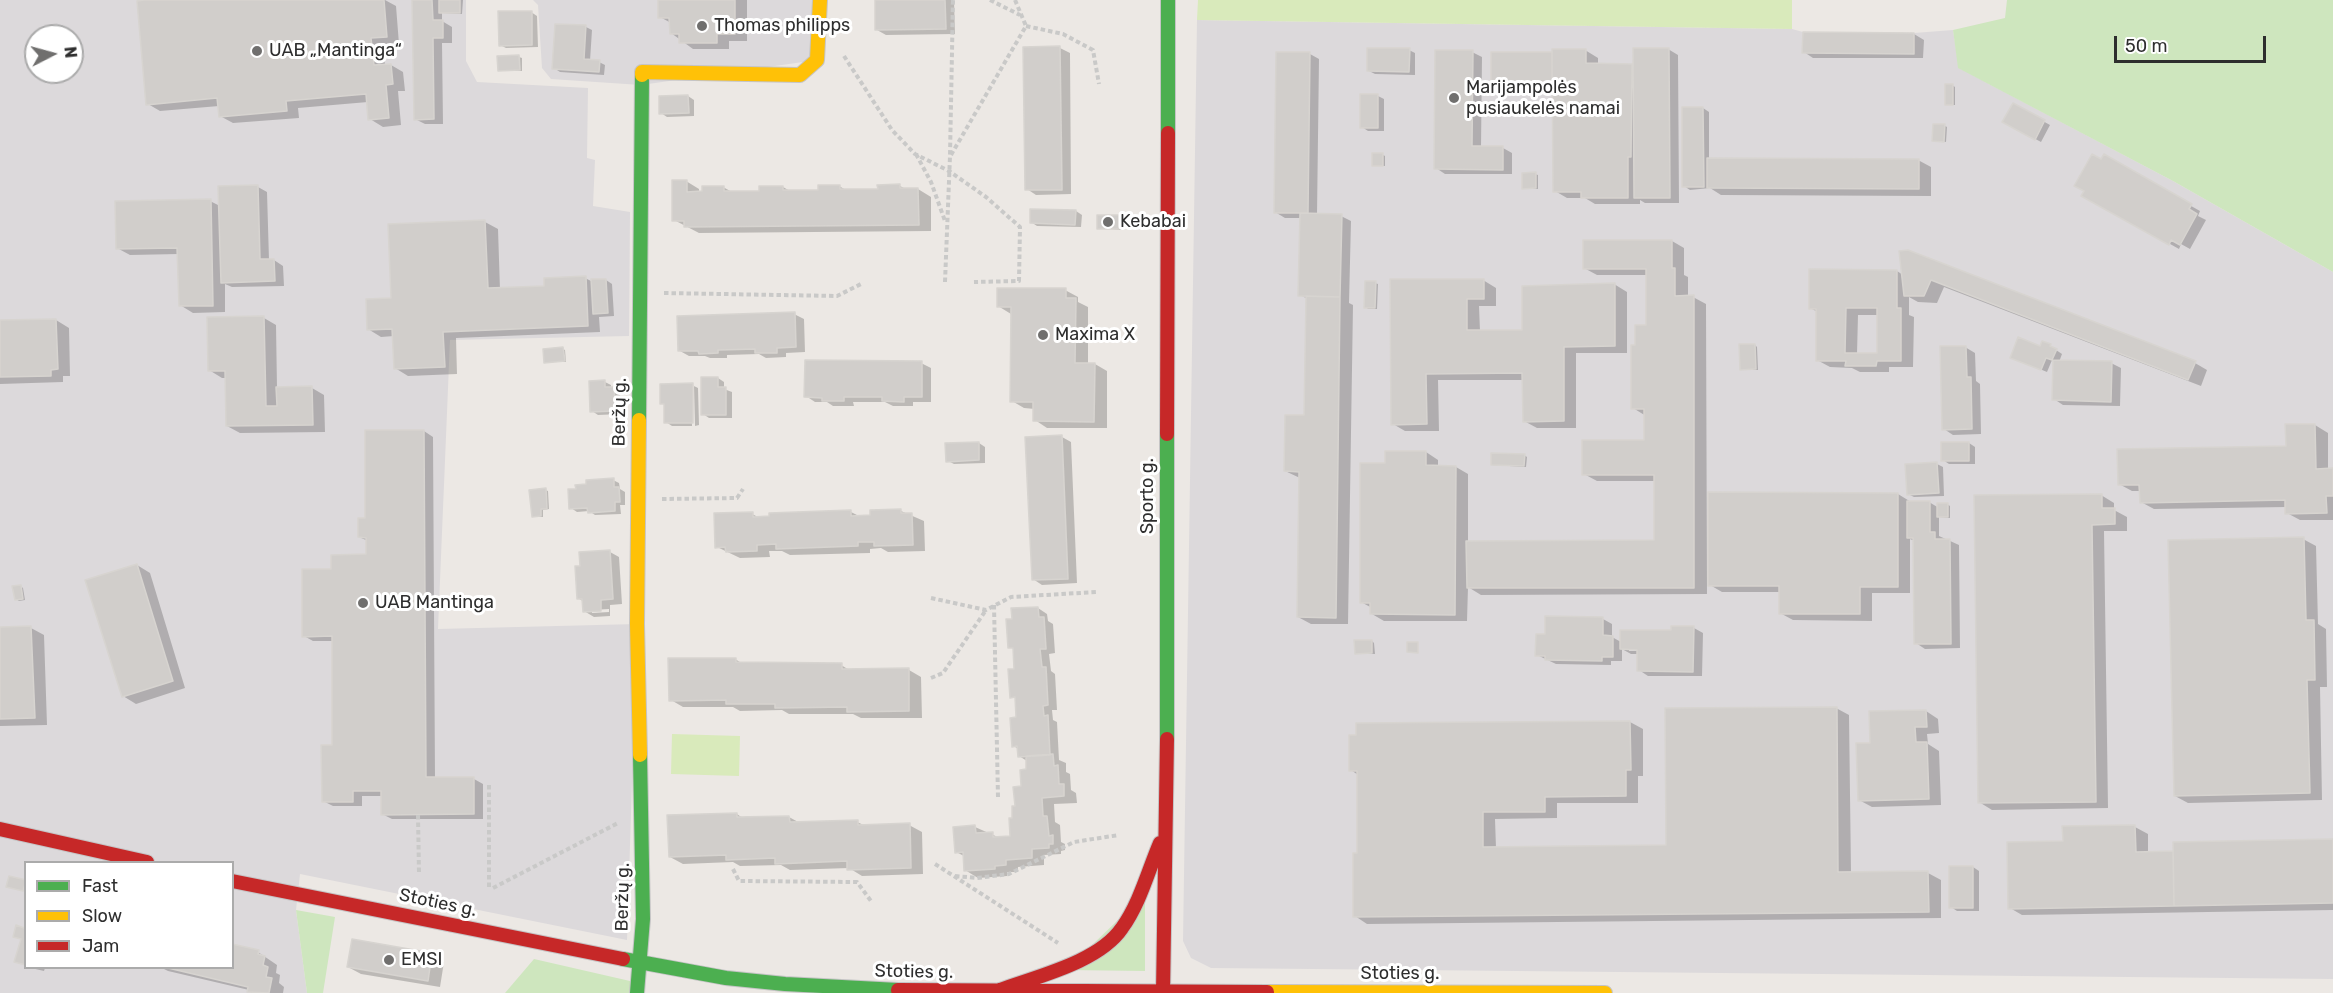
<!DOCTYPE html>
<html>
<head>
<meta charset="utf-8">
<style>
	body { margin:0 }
	#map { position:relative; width:2333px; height:993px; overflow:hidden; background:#ece8e4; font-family:Rubik,sans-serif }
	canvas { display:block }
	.legend { position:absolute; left:24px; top:861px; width:210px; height:108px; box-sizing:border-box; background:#fff; border:2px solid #ababab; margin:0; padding:8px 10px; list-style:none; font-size:18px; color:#2e2e2e }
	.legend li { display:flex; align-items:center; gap:12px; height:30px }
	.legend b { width:30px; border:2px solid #ababab }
	.north { position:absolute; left:24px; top:24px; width:60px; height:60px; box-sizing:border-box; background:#fff; border:2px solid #ababab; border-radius:50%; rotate:84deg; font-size:16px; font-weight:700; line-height:24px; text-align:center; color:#2e2e2e }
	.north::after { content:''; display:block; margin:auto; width:21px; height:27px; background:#706f6e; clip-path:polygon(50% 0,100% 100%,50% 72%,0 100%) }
	.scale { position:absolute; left:2114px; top:36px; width:152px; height:27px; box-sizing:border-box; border:3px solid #2e2e2e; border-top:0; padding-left:8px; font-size:18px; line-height:21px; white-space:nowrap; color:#2e2e2e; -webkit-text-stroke:4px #fff; paint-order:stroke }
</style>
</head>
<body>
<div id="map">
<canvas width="2333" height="993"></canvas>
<ul class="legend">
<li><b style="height:8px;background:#4caf50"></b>Fast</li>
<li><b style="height:8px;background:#ffc107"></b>Slow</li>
<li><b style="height:8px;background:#c62828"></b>Jam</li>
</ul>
<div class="north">N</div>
<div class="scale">50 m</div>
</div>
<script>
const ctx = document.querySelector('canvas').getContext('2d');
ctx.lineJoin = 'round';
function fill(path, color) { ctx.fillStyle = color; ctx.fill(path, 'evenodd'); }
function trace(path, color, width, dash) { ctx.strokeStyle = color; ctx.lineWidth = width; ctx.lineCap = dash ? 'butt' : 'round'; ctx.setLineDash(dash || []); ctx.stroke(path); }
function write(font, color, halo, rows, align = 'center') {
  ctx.font = font + ' Rubik,sans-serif'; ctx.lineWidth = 6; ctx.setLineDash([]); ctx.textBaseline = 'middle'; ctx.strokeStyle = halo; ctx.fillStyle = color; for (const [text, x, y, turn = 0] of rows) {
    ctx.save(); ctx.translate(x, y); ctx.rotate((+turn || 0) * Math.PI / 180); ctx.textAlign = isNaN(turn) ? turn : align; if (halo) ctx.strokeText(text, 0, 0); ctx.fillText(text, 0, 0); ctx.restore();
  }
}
const industrial = new Path2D(`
	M0,0H466V61L477,82L588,88L587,158L595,160L593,206L630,212L629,336L450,340L438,629L637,624L627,940L300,874L296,910L307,993H0ZM36,36H72V72H36ZM26,862H232V968H26Z
	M533,0H820L817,60L641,85L551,79L542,68L538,5Z
	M1197,20L1792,29L1803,32L1914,33L1953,30L1959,68L2173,181L2333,272V979L1211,968L1191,958L1183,941Z`);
const green = new Path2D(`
	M2007,0H2333V272L2173,181L1958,68L1953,30L2005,18Z
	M1145,894V971L1066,970Z
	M296,910L335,917L323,993H307Z
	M534,959L643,984V993H505Z`);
const pitch = new Path2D(`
	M1198,0H1792V29L1197,20Z
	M672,734L740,736L739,776L671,774Z`);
const shadow = new Path2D(`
	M145,0H385L396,6L399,44L383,45L385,66L391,65L403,72L405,91H398L401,125L383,127L370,119L368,102L298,108L299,118L233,123L220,116L219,106L160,111L148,104Z
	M414,0H463L462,14L442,13V21L452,27V43H442L443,124H425L415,119Z
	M660,0H747V41H729V49H693L671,33V23L660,17Z
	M876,0H952L954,1L955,34L886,35L877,30Z
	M531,12L537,16L538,47L506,48L500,45Z
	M556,25L586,27L592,30L590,61L599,62L605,65L604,75L560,72L554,68Z
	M1804,33L1914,34L1924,40L1923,58H1813L1804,52Z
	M1025,48H1060L1070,53L1071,194L1036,195L1027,189Z
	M1668,49L1678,55L1679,203H1645L1640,200V204H1595L1585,198H1567L1555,191L1554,84H1498L1492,80L1493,53L1554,54L1585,50L1598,58V65H1632L1635,67Z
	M1409,50L1415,53V75L1375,74L1369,71Z
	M1472,52L1482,57L1481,148H1503L1512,153V174H1445L1436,168Z
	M1310,54L1319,59L1317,215L1341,216L1351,221L1349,303L1353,305L1348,624H1311L1298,617L1300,478L1285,471L1306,417L1308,299L1300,295L1301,218H1285L1275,212Z
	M519,57L522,58V71L499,70Z
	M1952,85L1955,87V105H1949L1947,104Z
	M688,96L694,100V116L667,117L661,113Z
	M1378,96L1384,99V131H1368L1362,127Z
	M2014,105L2050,125L2041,142L2004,122Z
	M1703,108L1709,112V159L1918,160L1931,167V196L1721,195L1710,188L1690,190L1684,186Z
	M1945,126L1947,127L1946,142L1934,140Z
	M1383,155L1385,156V166L1373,165Z
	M2104,157L2200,211L2198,216L2206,220L2190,249L2181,244L2179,249L2083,195Z
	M1535,174L1538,175V189L1523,188Z
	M686,181L699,189V193L723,187L732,192H761L783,187L790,191H820L839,186L846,190H879L900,186L906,189H918L931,197V231L699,233L674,220Z
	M258,187L267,192L269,260H274L283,266L284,286L232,287L225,284V312L193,313L180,305L179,254L130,255L117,248L210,201L220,206Z
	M1076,211L1082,215L1081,227L1037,226L1031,222Z
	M1119,216L1121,218L1122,230L1099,228Z
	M485,222L498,229L500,290L546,288L585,278L591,281L606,280L612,284L614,316L599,317L600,332L456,338L457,374L408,376L395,368L394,336L381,337L368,329L393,300Z
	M1672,241L1684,248V275L1688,277V297H1693L1706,304L1707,594L1481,595L1468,587L1467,621H1384L1372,614V608L1361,602L1387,465L1426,452L1438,460V467H1456L1468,474V542H1656V481H1597L1584,474L1646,442V416L1633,408L1636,346L1647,327V275H1597L1584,268Z
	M1901,252L2195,363L2207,370L2201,386L1944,287L1937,303L1918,302L1909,297V315L1914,317L1913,367H1889V372H1860L1852,368L1830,367L1817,360L1818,312L1810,308L1897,271L1903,275ZM1858,315H1879V354H1857Z
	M1483,280L1496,288V306H1479L1480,331H1524L1614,284L1627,292V353H1576V428H1537L1524,421V380H1438L1439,431H1405L1393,424L1392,281Z
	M1375,283L1378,284L1377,309H1368L1366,307Z
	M1065,290L1078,297V302L1088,307V364H1095L1107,371V428H1047L1035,420V409L1024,408L1012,401L1011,314L998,306Z
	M794,314L804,319L805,352L786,353V357L766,358L759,354L727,355V358H710L705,356H689L680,351Z
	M264,318L276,325L277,388H312L324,395L325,432L240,433L227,426V378H222L209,370Z
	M56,320L69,328L70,376H63V382L0,384V322Z
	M1755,345L1757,347L1758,370H1744L1741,369Z
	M2050,346L2062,354L2059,362L2111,363L2121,368L2120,406L2063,405L2054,399L2055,361L2052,360L2047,372L2018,360L2041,348Z
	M1965,347L1975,353L1976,381L1980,384L1981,434L1953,435L1944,429Z
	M563,349L565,350L566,362H546Z
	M921,363L931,368V402H913V406H893L885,402H853L854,406H833L827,402H815L806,396Z
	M718,378L724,382V389L732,392V418H709L703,414Z
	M605,382L611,385V389L620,392L621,414L598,415L592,411Z
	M692,385L698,388L699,425L695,426L694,386H691L692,426H672L666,422L665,405L662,403Z
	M2315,425L2328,433V470H2333V520H2300L2287,513V507L2154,509L2141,502V491H2132L2119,484L2287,448Z
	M424,431L433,437L435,779H474L483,784V819H392L382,814V796H362V806H333L323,801L334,747L333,641H313L304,636L332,570L368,556V541L359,537L367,520Z
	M1062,437L1071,442L1077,583L1042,585L1033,579Z
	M979,443L985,447V463L954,464L948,461Z
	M1969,443L1975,447V464H1949L1943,460Z
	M1524,455L1527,457L1526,467L1492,465Z
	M1937,464L1943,467L1944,496L1914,497L1908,494Z
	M613,480L619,483L620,489L625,492V505H620L621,514L595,515L589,511L577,512L571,508Z
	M545,490L548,491L549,509L543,510V517H536L533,516Z
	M1898,494L1911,502H1929L1939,508L1947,504L1950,506V518L1939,517V536L1959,545L1960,648L1925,649L1916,643L1915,541L1910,539V593H1872V621L1793,620L1780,613V592H1722L1710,585Z
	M2101,495L2114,503V510L2127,517V531H2104L2108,808L1992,810L1979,802Z
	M901,511L924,521L925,551L888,552L881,548L870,549V553L790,555L782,551H769L770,557L740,558L717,547L752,514L760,518H771V514L851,512L861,517Z
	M2303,539L2316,546L2318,624L2326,629L2327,687H2320L2322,800L2188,803L2175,796Z
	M610,552L619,557L622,604L610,605V616L594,617L584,611V602L578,598ZM609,609V612L592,613V610Z
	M137,565L150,573L185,688L136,704L123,696Z
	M20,586L23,588L25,600L19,601L16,599Z
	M1038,608L1047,614L1048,621L1053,624L1055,653L1049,654L1051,671L1055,674L1057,710H1052L1053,720L1057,722L1059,760L1066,763V772L1070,774L1071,790L1076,793L1077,803L1054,804L1055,822L1060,825L1061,842L1065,844V850L1061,851V854L1044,855V865L1018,867V872H1007V876L978,878L965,870L964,856L956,852L975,827L1000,838L1012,837L1016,807L1028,770L1027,761L1019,756V749L1013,746L1018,719L1017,699L1012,697L1016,670L1015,650L1010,647L1014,620Z
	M1603,619L1612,624V637L1621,642L1694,628L1703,633L1702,676H1648L1639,670V654H1631L1622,649V661H1611V665L1556,664L1537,655L1547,636ZM1629,648L1645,651H1629Z
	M31,628L44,635L47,725L0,726V629Z
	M1372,641L1374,643L1375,654L1356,653Z
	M735,659L743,664L841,665L851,671L909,670L921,677L922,718H861L853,714H789L782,710L740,711L733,707H683L671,700Z
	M1836,708L1849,715L1851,873H1928L1941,880V918L1367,924L1355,916L1359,855L1358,775L1351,770L1357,737V725L1630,722L1643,729V776H1638V803H1557V818L1495,819L1496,848L1667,847Z
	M1926,711L1938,719L1939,733L1927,734L1928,744L1939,751L1941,805L1872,807L1859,800L1872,744Z
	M737,814L744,819L789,817L800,823L857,822L866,826L909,825L922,832L923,874L862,876L849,868L790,870L781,865L740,866L733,862L683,864L670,857Z
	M2135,827L2148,834V853L2333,841V910L2022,915L2010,908L2064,842V828Z
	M1951,867H1973L1979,871V911H1957L1951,907Z
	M258,952L277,965L276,973L280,975L279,983L284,987L283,993H252L249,990L168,971L162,968H232Z
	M432,955L444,962L440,987L361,974L348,967Z
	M31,968H45L44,971Z`);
const building = new Path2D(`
	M144,0H384L387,37L371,38L374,65L391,64L393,84L386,85L389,118L368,120L366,94L286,101L287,111L219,117L217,98L146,105L137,1Z
	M412,0H432L433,20H443V38H433L434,119L414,120Z
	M439,0H460V13H439Z
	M658,0H735V34H717V43H679V34H670L669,18H658Z
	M875,0H945L946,29L875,30Z
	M498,11H532V45L499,46Z
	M555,24L586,25L584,59L600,60L599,72L552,69Z
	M1803,32L1914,33V54L1802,53Z
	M1060,46L1062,190H1025L1023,47Z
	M1367,48H1410L1409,72L1367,71Z
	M1633,48H1669L1670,198H1634Z
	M1552,49H1586V63L1632,64L1631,157H1628V198H1581V192H1553Z
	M1435,50H1473L1472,146H1503V170L1434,169Z
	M1276,52H1310L1308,213H1274Z
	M1491,52H1552V82L1491,81Z
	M519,55L520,70L498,71L497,56Z
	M1945,84H1953V105H1945Z
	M1360,94H1378V128H1360Z
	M688,95L689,113L659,114V96Z
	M2013,103L2045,120L2035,140L2002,122Z
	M1682,107H1703L1704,187H1682Z
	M1933,124H1945L1944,142L1932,141Z
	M1372,153H1383V166H1372Z
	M2092,154L2101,159L2104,154L2192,204L2189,209L2197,214L2180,245L2171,240L2169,245L2081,196L2084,191L2074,186Z
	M1707,158L1919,159V189L1707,188Z
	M1536,172V188L1522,189V173Z
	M672,180H687V192L702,191V186H724V191H759V186H783V190H818V185H840V189H878L877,185L900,184V188H918L919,225L684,227V221H672Z
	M258,185L260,259H274L275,281L221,283L218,186Z
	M211,199L213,306H179L177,248L116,249L115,201Z
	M1030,209L1076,210L1075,225L1030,223Z
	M1300,213L1342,214L1340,297L1298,296Z
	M1097,215H1119V229H1097Z
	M485,220L488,288L544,286V278L586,276L588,326L443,332L445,367L394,369L392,329L367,330L366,299L391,298L388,224Z
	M1583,240H1672V268H1675V296L1694,295V588H1467L1466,541L1654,540V475H1582V440H1644V409H1631V345H1635V325H1646V269H1583Z
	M1908,250L2196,361L2188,380L1931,280L1924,296H1904L1899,251Z
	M1809,269L1897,270V308H1901V361H1877L1876,366H1845L1846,361H1816V309H1809ZM1846,308H1877V353H1845Z
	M591,279H606L608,313L593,314Z
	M1390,279H1484V299H1467V330H1522V286L1615,283V346L1564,347V421L1523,422L1522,373L1426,374L1427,424L1391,425Z
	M1365,281H1376L1375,308H1364Z
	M997,288H1066V298H1076L1075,363H1095L1094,422L1033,421V402H1010L1011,307H997Z
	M1306,296L1340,297L1336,618L1297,617L1299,472L1284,471L1285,415H1304Z
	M795,312L796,347L777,348V353H755V349L718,350V353L699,354L698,351H678L677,316Z
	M264,316L266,406H277L276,387L312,386L313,425L226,426L225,371H208L207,317Z
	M56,319L58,369L51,370V376L0,377V320Z
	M2018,337L2040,346L2042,341L2051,344L2050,346L2057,349L2052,360L2046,358L2041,370L2010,358Z
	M1739,344H1755L1756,369L1740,370Z
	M1940,346H1966L1967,377H1971L1972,429L1942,430Z
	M563,347L565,361L544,363L543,349Z
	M805,360L922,361V397H904V402L882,401V397H844V401H822V398L804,397Z
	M2053,360L2112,361L2111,402L2052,400Z
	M701,377H718V387H726V415H701Z
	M605,380V387H614L615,411L590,412L589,381Z
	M693,383V423H664V404H660V384Z
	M2285,424H2315L2316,469L2333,468V496H2326L2327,513L2285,514V500L2140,503L2139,485H2118L2117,449L2286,446Z
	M365,430H424L426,777H474V814L381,815V791H353V802H322L321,745H332V636L302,637V569H331V555L366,554V538L358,537V518H365Z
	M1062,435L1068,579L1032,580L1025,437Z
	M979,442V460L946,462L945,443Z
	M1941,442H1969V461H1941Z
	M1385,451H1426V465L1456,466L1455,615L1370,614V603H1360V463H1385Z
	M1491,453L1525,454L1524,466L1491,465Z
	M1937,462L1939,493L1907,495L1905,464Z
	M614,478V487H619L620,502H615V511L588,513L587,508L569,509L568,489H576L575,485L586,484V480Z
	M546,488L547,509H541V516L532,517L529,490Z
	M1708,492L1898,493V587H1860V614H1779V586H1708Z
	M2102,494V508H2115V524L2092,525L2096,802L1978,803L1974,495Z
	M1907,501H1930V532H1935V539H1950L1951,644H1914L1913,538H1907Z
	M1937,503H1948V517H1937Z
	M901,509V513H912L913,545L874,546V542H858V546L776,549V544L757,545V551L726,552L725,547L715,548L714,513L753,512V517L769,516V513L851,510V516L870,515V510Z
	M2304,537L2306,620H2314L2315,680H2307L2310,793L2174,796L2168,540Z
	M610,550L613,599L601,600V611L583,612L582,599H577L575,566H580L579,552Z
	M137,564L173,681L122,697L85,580Z
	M21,585L23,599L15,600L12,586Z
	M1038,607L1039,617H1044L1046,649H1040L1042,667H1046L1048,705L1043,706L1044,716L1048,715L1050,755L1018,757L1017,746L1012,747L1010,718L1016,717L1015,697L1010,698L1008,669H1014L1013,648H1008L1006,619H1012L1011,608Z
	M1545,616L1603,617V635L1613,636V657H1602V661L1545,660V656H1535L1536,634H1545Z
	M31,626L35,718L0,719V627Z
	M1671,626H1694L1693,672L1637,671V650L1620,649V630H1671Z
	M1354,640H1372V653L1355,654Z
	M1407,642H1418V653L1407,652Z
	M668,658H736V662L842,663V669L909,668V711L847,712V707L775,708V704H726V700L669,701Z
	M1837,707L1838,872L1928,871L1929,912L1353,917V853H1357V771H1349V735H1356V723L1630,721L1631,770H1626V796L1545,797V812H1483V847L1666,845L1665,708Z
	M1926,710L1927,727H1915L1916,742H1927L1929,799L1858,801L1856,743H1870L1869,711Z
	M1053,754L1054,766L1058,765L1059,784H1064V796L1042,798L1043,816H1047L1049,836L1053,835V844H1049V848L1032,849V858L1006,860V865L995,866V869L964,871L963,852L955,853L953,827L975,825L976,833L993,832V837L1010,836L1009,818H1012V806H1015L1013,787L1021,786L1020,770L1026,769V756Z
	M737,813V817L789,816L790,822L858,820V825L910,823L911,868L847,870V861L775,864V858L726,860V855L669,857L667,815Z
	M2135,825L2136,852L2173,851L2174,906L2008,909L2007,842L2063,841L2062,826Z
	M2333,839V903L2174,906L2173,842Z
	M1949,866H1973V908H1949Z
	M9,876L26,880L23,891L6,887Z
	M26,923V965L14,962L21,939L13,937L16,925L24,928Z
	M352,939L432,953L428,981L347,967Z
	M232,944L259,950L258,954L265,956L263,965L268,967L266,977L272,978L269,993L247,992L248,987L168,968H232Z`);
const path = new Path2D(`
	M990,0L1020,15
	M1015,0L1026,26
	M1026,26L1063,34L1093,50L1099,84
	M844,56L892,130L915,154L949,171L986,197L1020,227L1019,281L974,282
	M916,154L931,182L945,221
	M951,155L1026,26
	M945,282L950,156L953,0
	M664,293L837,296L861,284
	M662,499L737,498L743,489
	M931,598L986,610L1011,597L1096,592
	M994,605L998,797
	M931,678L943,673L986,610
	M418,815L419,873
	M935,864L1058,943
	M733,869L739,881L857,882L871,901
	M955,876L977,878L1009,874L1074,842L1119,835
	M489,887V783
	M493,888L618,823`);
const fast = new Path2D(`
	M1168,133V0
	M639,420L642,75
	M1167,739V434
	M623,959L726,978L785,984L898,990
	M637,993L643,919L640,755`);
const slow = new Path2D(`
	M642,75V72L800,75L817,60L820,0
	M639,420L637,624L640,755
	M1267,992L1605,993`);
const jam = new Path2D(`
	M1167,434L1168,133
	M0,829L147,862
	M232,881L623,959
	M898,990L1267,992
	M1000,990C1038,976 1099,962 1122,928C1140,903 1148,871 1160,843
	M1163,993L1167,739`);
const markers = [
	[702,26,6,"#706f6e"],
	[257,51,6,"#706f6e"],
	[1454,98,6,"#706f6e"],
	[1108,222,6,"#706f6e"],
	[1043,335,6,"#706f6e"],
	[363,603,6,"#706f6e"],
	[389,960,6,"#706f6e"]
];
const poiNames = [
	["Thomas philipps",714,26],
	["UAB „Mantinga“",269,51],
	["Marijampolės",1466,88],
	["pusiaukelės namai",1466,109],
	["Kebabai",1120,222],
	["Maxima X",1055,335],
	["UAB Mantinga",375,603],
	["EMSI",401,960]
];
const streetNames = [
	["Beržų g.",620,412,-89],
	["Sporto g.",1148,496,-90],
	["Beržų g.",623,897,-89],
	["Stoties g.",438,903,12],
	["Stoties g.",914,972,1],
	["Stoties g.",1400,974]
];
fill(industrial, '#dcd9db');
fill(green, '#cee6be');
fill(pitch, '#d9eabb');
fill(shadow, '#0003');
fill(building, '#d1cecb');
trace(building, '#d7d4d0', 1.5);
trace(fast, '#c5c4c5', 16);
trace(slow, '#c5c4c5', 16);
trace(jam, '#c5c4c5', 16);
trace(path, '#c9c9c8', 4, [4.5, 3]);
trace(fast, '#4caf50', 14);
trace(slow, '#ffc107', 14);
trace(jam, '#c62828', 14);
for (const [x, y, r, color] of markers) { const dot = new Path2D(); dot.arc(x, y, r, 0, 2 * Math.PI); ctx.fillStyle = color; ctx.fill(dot); trace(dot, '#fff', 2); }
write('18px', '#2e2e2e', '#fff', poiNames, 'left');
write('18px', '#2e2e2e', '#fff', streetNames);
</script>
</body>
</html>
